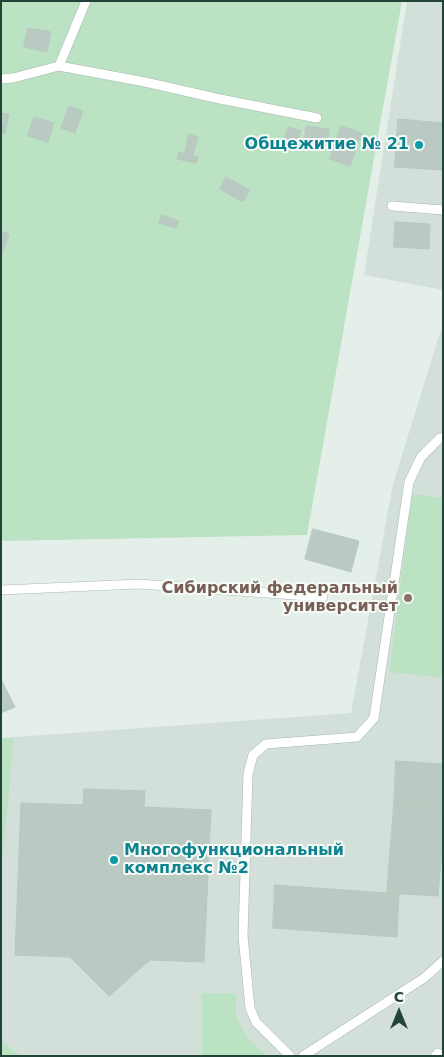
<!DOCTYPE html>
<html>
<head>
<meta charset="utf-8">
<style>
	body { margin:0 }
	#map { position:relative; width:444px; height:1057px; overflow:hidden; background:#e5efea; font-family:"DejaVu Sans",sans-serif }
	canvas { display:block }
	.frame { position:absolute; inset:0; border:2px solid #224338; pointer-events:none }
	.north { position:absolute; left:374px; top:987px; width:50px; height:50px; -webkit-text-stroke:4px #f6fbf8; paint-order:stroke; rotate:0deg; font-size:14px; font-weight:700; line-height:20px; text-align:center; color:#224338 }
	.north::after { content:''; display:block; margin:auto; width:18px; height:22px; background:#224338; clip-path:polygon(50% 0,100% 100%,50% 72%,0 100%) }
</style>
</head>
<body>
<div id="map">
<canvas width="444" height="1057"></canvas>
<div class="frame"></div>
<div class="north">С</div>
</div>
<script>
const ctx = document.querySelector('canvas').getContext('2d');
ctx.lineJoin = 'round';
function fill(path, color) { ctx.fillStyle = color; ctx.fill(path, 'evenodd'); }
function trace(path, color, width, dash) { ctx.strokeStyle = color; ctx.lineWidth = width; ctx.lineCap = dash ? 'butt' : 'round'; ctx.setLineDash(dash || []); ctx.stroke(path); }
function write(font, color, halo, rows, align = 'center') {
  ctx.font = font + ' "DejaVu Sans",sans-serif'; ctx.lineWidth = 4; ctx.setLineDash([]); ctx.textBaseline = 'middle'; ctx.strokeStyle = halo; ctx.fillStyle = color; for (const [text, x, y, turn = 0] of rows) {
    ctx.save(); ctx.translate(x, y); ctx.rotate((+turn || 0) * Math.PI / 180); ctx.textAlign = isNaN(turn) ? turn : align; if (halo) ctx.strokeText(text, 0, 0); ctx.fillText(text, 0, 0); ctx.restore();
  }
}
const built = new Path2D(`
	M407,1H443V290L364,275Z
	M443,323V1056H1V738L351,713L393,484Z`);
const green = new Path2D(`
	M1,1H402L307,535L1,541Z
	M412,494L443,498V678L389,672Z
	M1,738H13L9,793L1,869Z
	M202,993L236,994V1016L246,1036L264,1054L262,1056H202Z
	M1,1041L21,1056H1Z`);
const building = new Path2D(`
	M28,28L51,32L47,52L24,47Z
	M69,106L83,111L75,133L61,128Z
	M1,113L9,114L5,134L1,133Z
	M34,117L54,123L48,142L28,136Z
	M398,119L443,123V170L395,167Z
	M306,126L329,129L328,140L305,138Z
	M341,126L362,133L350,166L330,159Z
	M288,127L301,131L295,149L283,145Z
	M189,134L198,137L193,156L198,157L196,163L177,159L179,152L184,154Z
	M226,177L250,190L243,202L220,189Z
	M162,215L179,221L176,228L159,223Z
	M395,222L430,224L429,249L394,247Z
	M1,231L9,234L1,257Z
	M313,529L359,541L351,572L305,559Z
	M1,679L15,707L1,713Z
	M396,761L443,764V808L394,805Z
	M84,789L145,791L144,807L211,810L204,962L150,960L109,996L70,957L15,955L21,803L83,805Z
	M394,805L443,808V837L438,896L387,893Z
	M275,885L399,894L397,937L273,928Z`);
const service = new Path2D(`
	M59,66L86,1
	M1,79L13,78L59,66L145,82L220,99L317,118
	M392,206L443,210
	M1,590L139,584L323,597
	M290,1056L256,1022L250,1008L243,936L248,774L253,755L266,744L357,737L374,718L409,482L421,457L440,438H443
	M303,1056L424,978L443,961
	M435,1056L438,1053`);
const markers = [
	[419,145,5,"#0f9aa8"],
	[408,598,5,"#8d6e63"],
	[114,860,5,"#0f9aa8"]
];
const cultureNames = [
	["Общежитие № 21",409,145],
	["Многофункциональный",124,851,"left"],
	["комплекс №2",124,869,"left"]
];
const educationNames = [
	["Сибирский федеральный",398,589],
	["университет",398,607]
];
fill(built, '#d3dfd9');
fill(green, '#bce2c4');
fill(building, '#bacac3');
trace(building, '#b6cac0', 1);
trace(service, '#a7b8b1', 10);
trace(service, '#fff', 9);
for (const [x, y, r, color] of markers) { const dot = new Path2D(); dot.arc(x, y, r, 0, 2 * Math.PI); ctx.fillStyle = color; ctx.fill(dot); trace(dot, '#f6fbf8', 2); }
write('bold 16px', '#0d838f', '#f6fbf8', cultureNames, 'right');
write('bold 16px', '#785e54', '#f6fbf8', educationNames, 'right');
</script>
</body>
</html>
